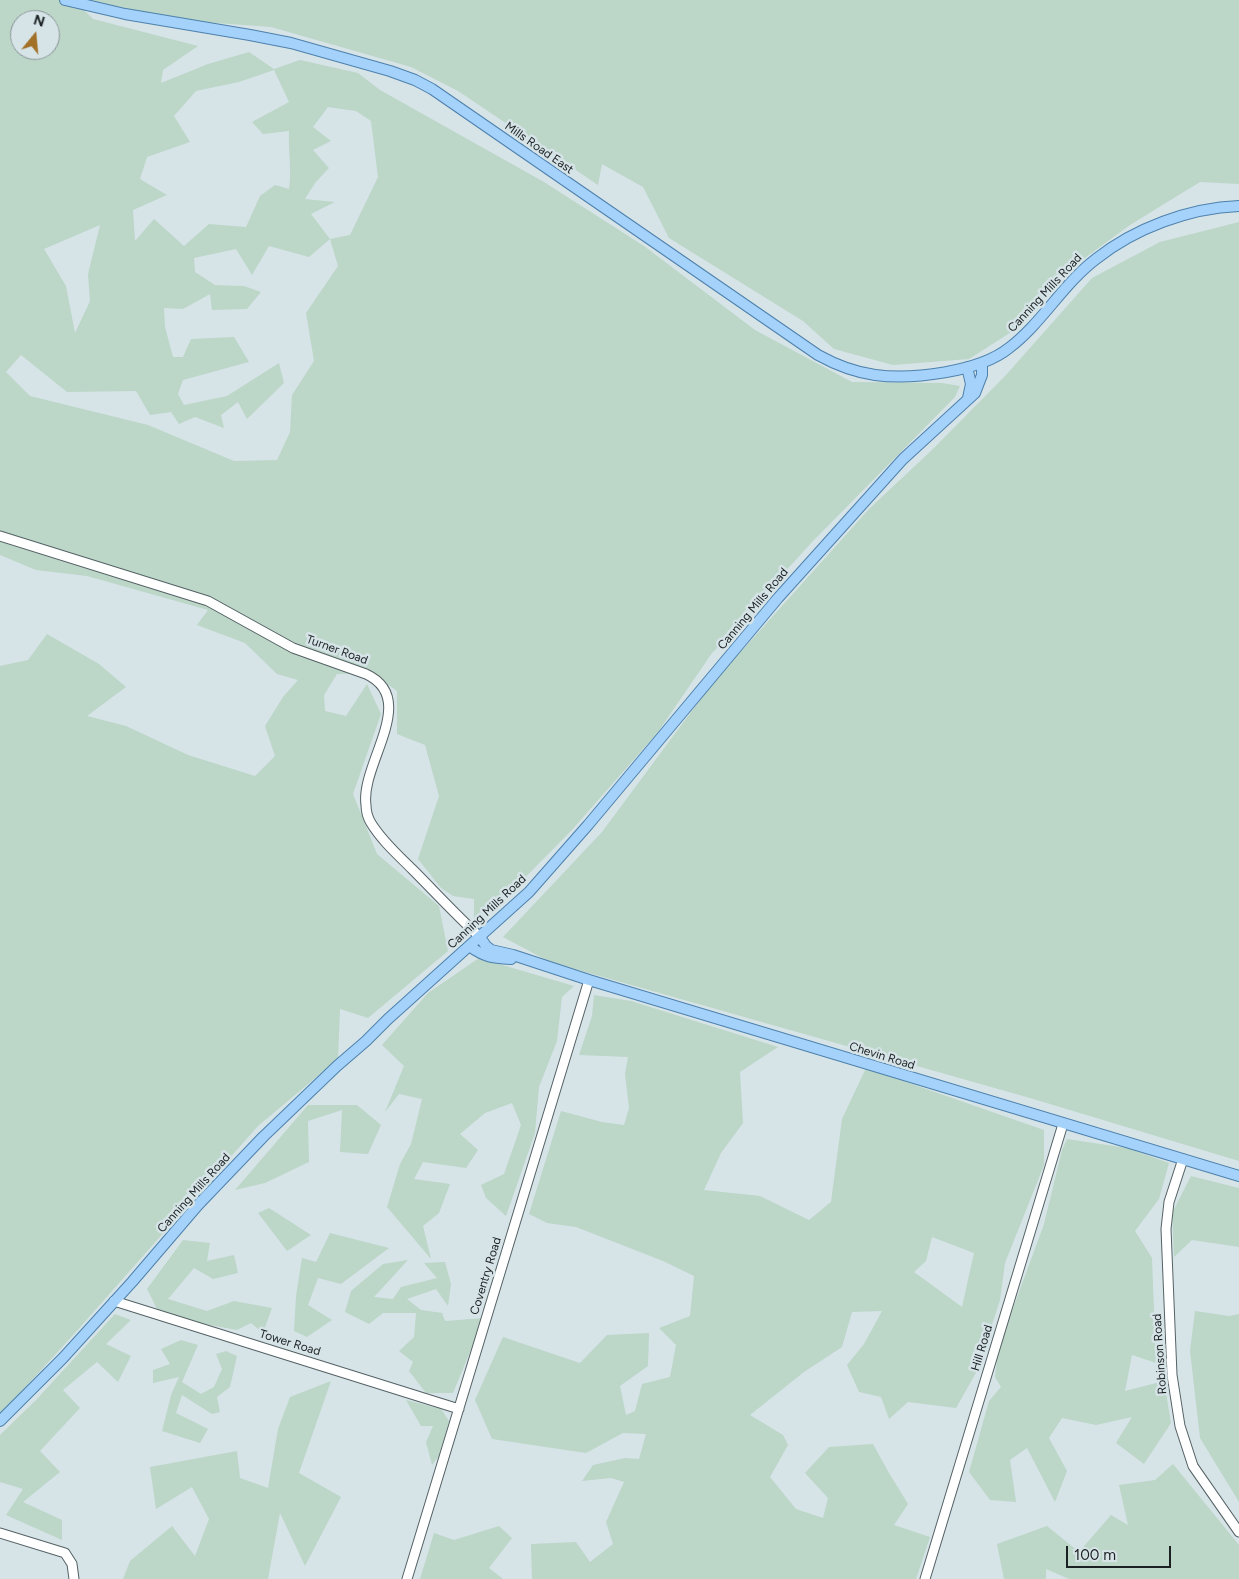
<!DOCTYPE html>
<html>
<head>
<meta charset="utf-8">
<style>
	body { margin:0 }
	#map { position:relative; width:1239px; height:1579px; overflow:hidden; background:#d6e4e8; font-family:Figtree,sans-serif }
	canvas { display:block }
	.north { position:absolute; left:10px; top:10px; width:50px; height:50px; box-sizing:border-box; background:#d6e4e8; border:1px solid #8b9699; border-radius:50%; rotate:17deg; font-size:14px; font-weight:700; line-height:20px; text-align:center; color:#1b2022 }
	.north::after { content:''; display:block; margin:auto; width:18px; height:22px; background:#a27026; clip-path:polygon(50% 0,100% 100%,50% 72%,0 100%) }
	.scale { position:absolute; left:1066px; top:1546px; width:105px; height:22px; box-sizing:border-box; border:2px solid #1b2022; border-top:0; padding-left:6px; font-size:15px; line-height:18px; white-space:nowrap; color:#1b2022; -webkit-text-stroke:4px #d6e4e8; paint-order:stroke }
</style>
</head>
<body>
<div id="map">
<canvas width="1239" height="1579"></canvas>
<div class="north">N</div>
<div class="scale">100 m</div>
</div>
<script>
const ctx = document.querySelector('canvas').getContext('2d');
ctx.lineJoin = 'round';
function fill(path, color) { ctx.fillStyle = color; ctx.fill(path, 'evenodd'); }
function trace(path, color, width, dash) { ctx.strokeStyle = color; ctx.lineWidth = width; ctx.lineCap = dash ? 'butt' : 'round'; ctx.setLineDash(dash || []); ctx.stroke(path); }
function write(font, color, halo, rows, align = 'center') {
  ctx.font = font + ' Figtree,sans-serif'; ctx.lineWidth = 5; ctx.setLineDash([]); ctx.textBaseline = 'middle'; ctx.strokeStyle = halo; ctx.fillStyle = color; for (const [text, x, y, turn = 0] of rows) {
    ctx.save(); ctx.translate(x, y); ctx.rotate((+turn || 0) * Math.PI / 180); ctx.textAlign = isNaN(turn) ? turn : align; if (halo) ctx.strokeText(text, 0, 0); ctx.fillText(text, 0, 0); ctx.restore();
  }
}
const green = new Path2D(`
	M0,0H74L93,19L198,46L163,70L161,83L208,64L249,52L274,69L300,60L358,73L380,90L544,182L644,246L755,330L852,382L942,383L960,386L955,397L813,541L770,588L754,612L712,653L658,732L571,831L483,920L474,919V899L453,896L441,888L418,859L439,796L425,745L397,734V691L372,673L337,674L324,695L325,711L346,716L367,684L381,714L353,794L377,854L439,906L448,951L368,1018L340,1009L338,1059L258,1126L74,1334L0,1415V666L28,660L47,634L99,664L126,687L87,716L126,726L188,755L255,776L275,756L265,726L283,697L298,680L277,674L245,643L197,625L208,610L87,576L36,570L0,555ZM20,20H50V50H20ZM274,70L289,102L252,122L263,134L289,131C288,150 292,170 289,189L275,185L260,196L246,227L209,224L184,246L154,219L135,241L133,210L167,195L140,179L147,157L190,142L174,116L196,91L239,82ZM328,107L356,111L371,121L378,177L350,235L330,239L311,214L335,202L305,199L315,183L329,168L313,150L331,141L313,127ZM100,225L88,274L90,301L75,333L66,286L44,249ZM330,239L338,266L306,313L314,361L292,395L290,432L277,460L234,461L148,425L30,396L6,372L21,355L67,392L136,391L150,415L171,412L179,424L195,417L224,428L221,415L238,402L247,419L284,383L279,363L227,396L184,405L178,394L183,380L249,362L234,337L191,339L183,357H173L165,327L164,308L183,309L210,294L212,310L247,309L261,292L244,286L215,285L195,272L194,258L236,249L252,275L269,246L309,257Z
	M88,0H1239V184L1200,182L1130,225L1071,268L1016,329L969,359L893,365L834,349L803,321L669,238L643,187L602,164L598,185L458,91L411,67L271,27L189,21L129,12Z
	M1239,222V1161L1030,1098L550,962L503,937L602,832L711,685L870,508L933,449L1006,375L1092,278L1160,242Z
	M479,958L574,986L562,997L557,1041L539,1087L535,1133L506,1216L486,1198L481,1185L504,1174L521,1125L512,1103L485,1113L460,1134L478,1150L466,1168L423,1162L414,1179L450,1184L439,1213L423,1226L431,1259L387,1207L400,1164L411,1144L422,1099L399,1094L385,1112L404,1066L382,1045L428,993Z
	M594,995L631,1001L778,1047L740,1072L743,1123L721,1153L704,1190L760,1196L809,1220L831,1202L842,1119L866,1068L1044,1130V1165L1005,1263L1000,1300L977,1371L956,1408L908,1402L889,1419L881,1397L859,1392L847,1365L864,1344L882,1311L852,1312L842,1347L804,1372L750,1415L783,1435L788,1445L770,1477L796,1509L823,1518L828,1498L805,1473L829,1447L873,1444L889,1473L908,1504L894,1525L930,1537L916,1579H532L531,1544L576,1542L590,1562L613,1544L606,1522L624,1482L611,1478L582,1481L593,1465L625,1458L639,1459L646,1434L623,1433L586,1453L492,1439L475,1400L503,1337L580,1363L607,1335L649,1333L648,1366L620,1386L626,1415L635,1411L642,1384L670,1377L676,1345L659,1328L690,1316L694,1276L663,1261L576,1227L547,1223L529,1214L561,1111L602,1122L624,1125L629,1108L625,1074L628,1057L579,1055L592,1016ZM932,1237L974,1253L962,1307L914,1272L926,1261Z
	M308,1105H357L381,1125L368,1154L340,1152L342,1110L308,1121L309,1162L265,1183L235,1190Z
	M1067,1139L1127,1148L1169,1163L1159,1199L1135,1231L1152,1258L1156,1363L1132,1355L1125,1391L1164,1381L1171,1423L1144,1464L1116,1443L1132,1417L1096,1425L1062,1418L1049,1438L1067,1471L1055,1502L1027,1448L1010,1460L1016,1502L990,1500L969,1472L989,1401L1001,1387L995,1377L998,1349L1044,1224L1062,1150Z
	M1191,1176L1239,1188V1247L1192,1240L1174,1257L1172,1213Z
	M269,1208L311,1235L287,1251L258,1213Z
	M330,1233L389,1248L341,1284L318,1278L308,1305L332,1320L307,1337L294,1331L296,1296L302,1258L316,1262Z
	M183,1240L210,1243L207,1261L234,1255L238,1273L213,1279L194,1268L168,1299L207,1311L234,1301L272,1308L263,1333L251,1323L237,1330L189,1321L157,1309L147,1289Z
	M408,1260L374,1297L393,1299L401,1287L437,1278L424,1263L445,1262L451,1284L448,1306L436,1289L407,1299L421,1310L442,1313L445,1321L484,1318L453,1393H426L409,1371L413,1362L399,1351L414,1337L416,1313H383L369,1324L345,1312L351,1291L383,1264Z
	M1195,1311L1229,1316L1239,1314V1502L1200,1438L1190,1351Z
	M115,1314L131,1320L106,1344L131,1356L118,1382L97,1362L63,1390L80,1408L40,1451L60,1472L23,1502L62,1520V1540L6,1515L23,1489L0,1482V1435L36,1400Z
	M181,1340L198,1345L182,1382L201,1394L214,1387L222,1369L216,1354L226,1351L237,1356L230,1387L217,1397L220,1412L212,1414L182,1395L176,1413L208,1429L200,1443L162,1431L171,1395L179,1377L153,1383V1370L170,1364L161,1349Z
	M331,1381L299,1473L341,1497L305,1566L280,1513L268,1579H123L130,1561L172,1526L195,1556L209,1519L192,1487L156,1509L150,1467L237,1451L240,1478L268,1488L278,1429L290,1397Z
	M406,1400L441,1409L449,1421L439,1456L432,1465L426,1442L433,1426H421Z
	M1173,1464L1239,1545V1579H1069L1046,1569V1579H1004L997,1544L1047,1526L1079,1552L1111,1515L1128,1525L1119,1485L1155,1480Z
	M499,1526L512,1538L489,1568L503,1579H420L434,1533L454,1540Z`);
const minor = new Path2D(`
	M0,536L208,601L293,648L366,674C420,699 360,764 366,805C366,811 368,818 371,823C382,841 398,855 412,869C435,892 456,915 480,937
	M1183,1159L1169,1202L1166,1229L1172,1375L1180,1426L1193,1466L1239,1532
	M114,1301L459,1409
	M0,1533L65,1553L72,1564L74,1579
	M407,1579L589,980
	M925,1579L1063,1124`);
const major = new Path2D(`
	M65,0L125,14L250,35L291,43L390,71L415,80L432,89L818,355C836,365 854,372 875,375C912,380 979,372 1009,348C1042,323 1063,284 1096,259C1135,228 1189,208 1239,206
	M967,367L971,384L968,398
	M480,937L486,946L491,950L513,955L589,980L1239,1176
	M469,946C485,957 491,958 511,959
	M0,1421L63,1358L132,1282L198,1205L263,1137L337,1066L366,1041L388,1019L529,892L588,825L778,598L903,459L975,393L982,375V363`);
const streetNames = [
	["Mills Road East",539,148,35],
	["Canning Mills Road",1045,293,-47],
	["Canning Mills Road",753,609,-50],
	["Turner Road",337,650,20],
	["Canning Mills Road",487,912,-43],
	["Chevin Road",882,1056,17],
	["Canning Mills Road",194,1193,-48],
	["Coventry Road",486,1276,-73],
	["Tower Road",290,1343,17],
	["Hill Road",982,1348,-73],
	["Robinson Road",1160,1354,-94]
];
fill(green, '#bcd6c7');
trace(minor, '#546165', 11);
trace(major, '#4d80ac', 12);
trace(minor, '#fff', 9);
trace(major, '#a4d2fa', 10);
write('12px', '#1b2022', '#d6e4e8', streetNames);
</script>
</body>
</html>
